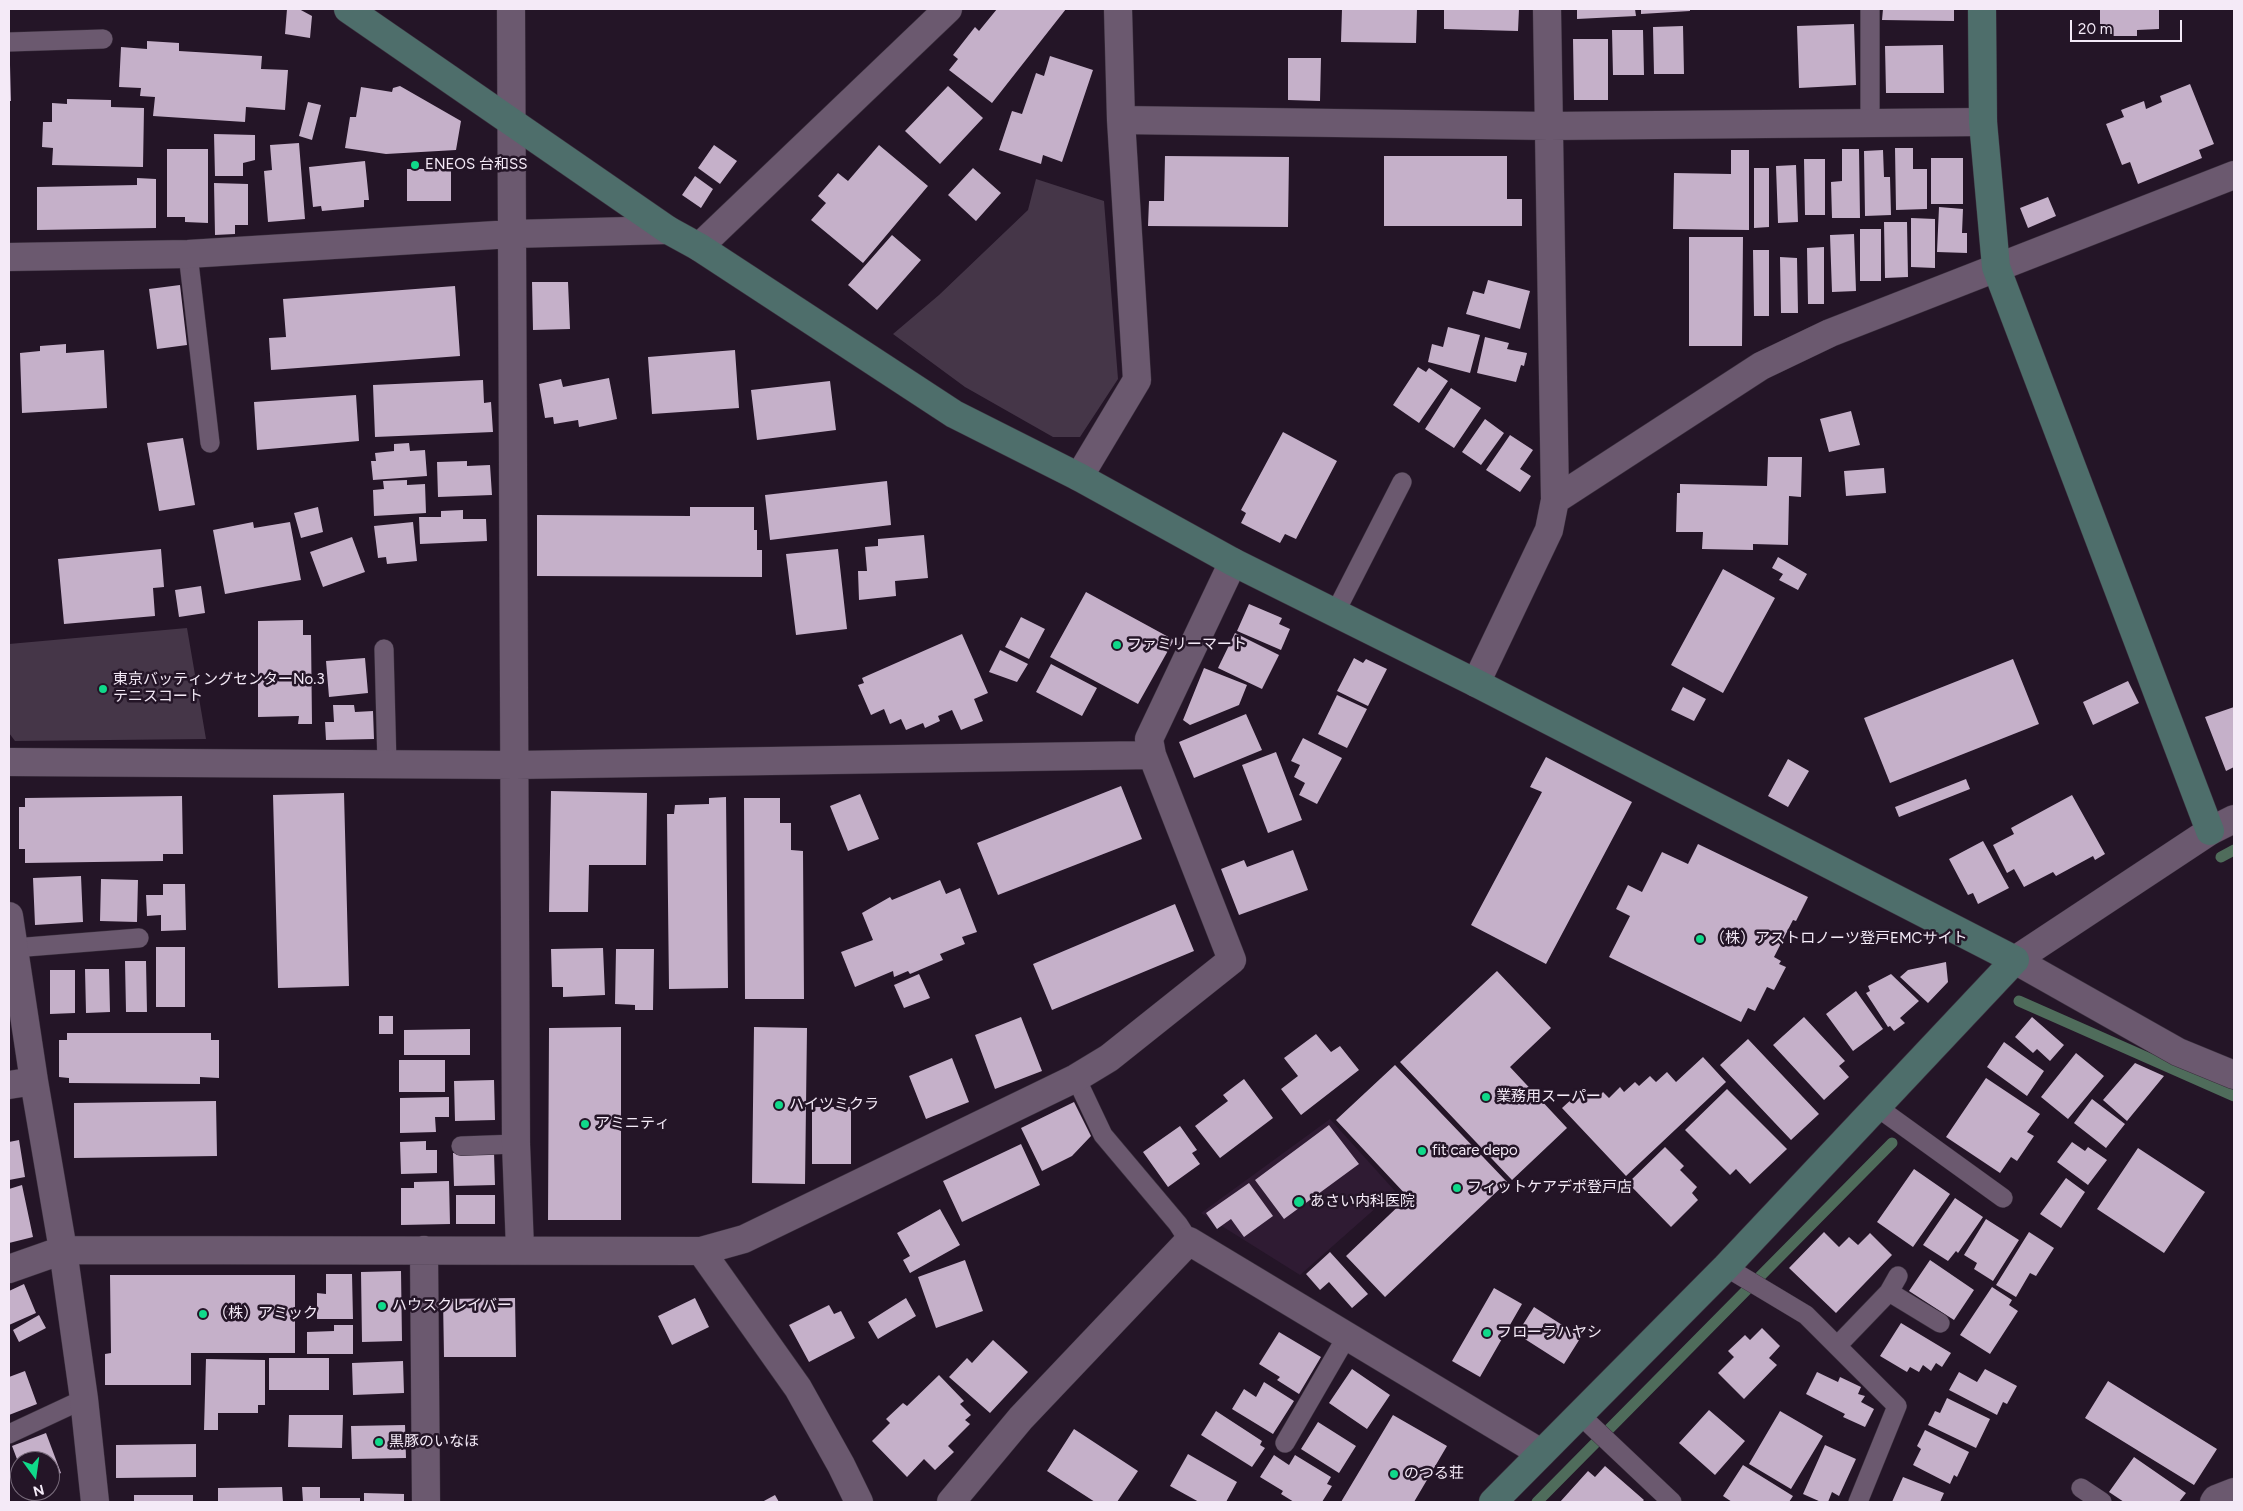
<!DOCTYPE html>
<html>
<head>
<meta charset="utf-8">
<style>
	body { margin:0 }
	#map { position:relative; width:2243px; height:1511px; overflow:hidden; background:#241527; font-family:Figtree,sans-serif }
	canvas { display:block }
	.frame { position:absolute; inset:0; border:10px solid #f4eaf7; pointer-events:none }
	.north { position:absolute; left:10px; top:1451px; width:50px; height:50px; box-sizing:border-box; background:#241527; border:1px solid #776a7a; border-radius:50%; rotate:166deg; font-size:14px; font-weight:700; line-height:20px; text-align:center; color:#f4eaf7 }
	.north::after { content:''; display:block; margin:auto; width:18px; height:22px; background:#10d98a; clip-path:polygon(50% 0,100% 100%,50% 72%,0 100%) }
	.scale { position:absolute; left:2070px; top:20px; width:112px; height:22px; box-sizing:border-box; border:2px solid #f4eaf7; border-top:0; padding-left:6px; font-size:15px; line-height:18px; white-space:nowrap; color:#f4eaf7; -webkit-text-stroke:4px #241527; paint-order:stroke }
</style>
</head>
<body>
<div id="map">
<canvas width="2243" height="1511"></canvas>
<div class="frame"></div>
<div class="north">N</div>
<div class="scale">20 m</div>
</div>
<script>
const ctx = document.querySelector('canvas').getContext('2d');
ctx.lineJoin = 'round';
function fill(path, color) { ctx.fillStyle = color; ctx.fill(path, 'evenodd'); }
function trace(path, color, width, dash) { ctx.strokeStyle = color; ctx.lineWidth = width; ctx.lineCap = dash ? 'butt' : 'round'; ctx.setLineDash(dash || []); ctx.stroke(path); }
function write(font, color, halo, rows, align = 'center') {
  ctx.font = font + ' Figtree,"Noto Sans JP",sans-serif'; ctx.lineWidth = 5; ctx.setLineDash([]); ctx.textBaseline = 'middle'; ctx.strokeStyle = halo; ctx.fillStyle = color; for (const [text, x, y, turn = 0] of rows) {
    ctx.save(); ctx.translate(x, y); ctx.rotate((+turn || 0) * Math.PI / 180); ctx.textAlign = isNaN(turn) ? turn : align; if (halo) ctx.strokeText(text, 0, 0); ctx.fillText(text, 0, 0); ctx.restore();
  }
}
const built = new Path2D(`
	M1330,1119L1395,1191L1300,1275L1201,1213Z`);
const green = new Path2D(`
	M1036,179L1104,201L1118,379L1080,437H1053L965,387L893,334L939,295L1028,210Z
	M187,628L206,739L15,741L9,733V644Z`);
const stream = new Path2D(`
	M2221,857L2234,850
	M2019,1001L2234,1096
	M1537,1502L1892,1143`);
const building = new Path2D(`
	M287,9H299L312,16L310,38L285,34Z
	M997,9H1066L992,103L949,70L958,59L953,55L975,27L979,31Z
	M1342,9H1417L1416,43L1341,42Z
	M1444,9H1519L1518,31L1444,29Z
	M1577,9H1635L1636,16L1577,19Z
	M1641,9H1690V11L1641,14Z
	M1883,9H1954V21L1882,20Z
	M2100,9H2159V29L2137,30V36H2100Z
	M1854,24L1856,85L1799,88L1797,26Z
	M1683,26L1684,74H1654L1653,27Z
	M1612,30H1643L1644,75H1613Z
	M1573,39H1608V100H1574Z
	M147,41L179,43V51L262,56L261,69L288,70L285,110L246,107L245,122L153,116L155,97L140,96L141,88L119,87L121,47L147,49Z
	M1943,45L1944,93H1886L1885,46Z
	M1050,56L1093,70L1062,162L1043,155L1041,164L999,150L1012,111L1022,114L1036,73L1044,76Z
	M1288,58H1321L1320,101L1288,100Z
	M9,65H10L11,101H9Z
	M2190,84L2214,144L2199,150L2202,158L2138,184L2130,162L2122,165L2106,124L2124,117L2121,110L2144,101L2146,109L2162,102L2160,96Z
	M400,86L461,121L456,150L386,154L345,148L350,117H356L361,87L392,92L393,88Z
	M948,86L983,118L940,164L905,131Z
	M67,99L111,100V107L144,108L143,167L52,165L53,148L42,147L43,122H52V103L67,104Z
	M308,102L321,105L312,140L299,136Z
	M214,134L255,135V160L243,163V176H215Z
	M299,143L305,219L268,222L264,171L272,170L270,145Z
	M714,145L737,161L720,184L698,168Z
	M879,145L928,186L863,263L811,220L826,203L818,196L838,173L848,181Z
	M1895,148H1913V169H1927V209L1896,210Z
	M167,149H208V223L185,222V217H167Z
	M1842,149H1859L1860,218H1832L1831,182L1842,181Z
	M1731,150H1749V230L1673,229L1674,173L1731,174Z
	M1883,150L1884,177H1890L1891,215L1865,216L1864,151Z
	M1165,156L1289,157L1288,227L1148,226L1149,201H1164Z
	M1384,156H1507V199H1522V226H1384Z
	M1931,158H1963V204H1931Z
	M1804,159H1825V215H1805Z
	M365,161L369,200H364V207L322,211L321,206L313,207L309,167Z
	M1796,165L1798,222L1778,223L1776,166Z
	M973,168L1001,193L976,221L948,195Z
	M1754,168H1769V227L1754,228Z
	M407,169H451V201H407Z
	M695,176L713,189L701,208L682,195Z
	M137,178L156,179V228L37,230V187L137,185Z
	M214,183L248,184V225H235V234L215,235Z
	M2048,197L2056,216L2028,228L2020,208Z
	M1939,207L1963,209L1962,233H1967V253L1937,252Z
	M1911,218L1935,219V268L1911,267Z
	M1884,222H1907L1908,277L1885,278Z
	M1860,229H1881V281H1860Z
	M1854,234L1856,291L1832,292L1830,235Z
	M892,235L921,260L877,310L848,285Z
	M1689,237H1743L1742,346H1689Z
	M1824,247V304H1808L1807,248Z
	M1753,250H1769V316H1754Z
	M1780,257L1797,258L1798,313H1781Z
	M1488,280L1530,291L1520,329L1466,314L1473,291L1484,294Z
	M532,282H568L570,329L533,330Z
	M180,285L187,345L157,349L149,289Z
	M455,286L460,356L271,370L269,338L286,337L283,299Z
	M1448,327L1480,335L1470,373L1428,362L1432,344L1443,347Z
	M1485,337L1509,343L1507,349L1527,353L1524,366L1521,365L1516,382L1477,373Z
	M66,344V353L104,350L107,408L22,413L20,353L40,351V346Z
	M735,350L739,408L652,414L648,357Z
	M1418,367L1426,372L1429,368L1448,381L1419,423L1393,405Z
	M609,378L617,419L579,427L578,420L554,424L553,417L545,418L539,384L561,379L563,387Z
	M483,380L484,403L491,402L493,432L375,437L373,385Z
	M830,381L836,430L757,440L751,390Z
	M1451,388L1481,408L1454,448L1425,429Z
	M356,395L359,441L257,450L254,402Z
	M1851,411L1860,445L1829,452L1820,419Z
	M1485,419L1504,433L1481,465L1462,452Z
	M1283,432L1337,461L1296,539L1285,534L1280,543L1241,523L1246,513L1241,510Z
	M1510,435L1533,450L1520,469L1531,476L1520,492L1486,470Z
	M183,438L195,505L159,511L147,443Z
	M409,443L410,451L425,450L427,476L373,480L371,461H376L375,453L394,451V444Z
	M1768,457H1802L1801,497L1789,496L1788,545L1753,544V550L1702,549L1703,532H1676L1677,493H1680V484L1767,486Z
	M467,461V466L490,465L492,495L438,497L437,462Z
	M1884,468L1886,493L1846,496L1844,471Z
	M407,480V485L425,484L426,513L374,516L373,490L384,489L383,481Z
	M887,481L891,525L770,540L765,495Z
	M318,507L323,532L301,538L294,513Z
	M690,507H754V530H757V550H762V577L537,576V515L690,516Z
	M463,510V519H486L487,541L420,544L419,517H441V511Z
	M253,522L254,528L290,522L301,580L225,594L213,530Z
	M413,522L417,561L387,564L386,557L378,558L374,526Z
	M924,535L928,578L895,581L896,596L859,600L858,571H867L865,547L878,546V539Z
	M352,537L365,572L323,587L310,552Z
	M161,549L164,587L153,588L155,616L64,624L58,559Z
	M838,549L847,629L796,635L786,554Z
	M1778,557L1807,574L1798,590L1779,580L1783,574L1772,568Z
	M1723,569L1775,598L1723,693L1671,665Z
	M201,586L205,613L179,617L175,590Z
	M1086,592L1174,640L1138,704L1050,657Z
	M1249,604L1282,618L1279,624L1290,629L1281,650L1237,631Z
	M1021,617L1045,629L1029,659L1005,647Z
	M303,620V635H311L312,724H298L299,716L258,717V621Z
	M1235,633L1279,655L1262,689L1218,668Z
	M962,634L988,693L974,699L983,721L961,730L952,710L938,716L940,721L925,728L923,723L906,730L901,719L890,724L884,709L871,715L858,685L864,683L862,678Z
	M1000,650L1028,664L1017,682L989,672Z
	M365,658L368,693L329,697L326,661Z
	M1354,658L1363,663L1366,659L1387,669L1368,706L1337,691Z
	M2013,659L2039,724L1890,783L1864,718Z
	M1051,664L1097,688L1082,716L1036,692Z
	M1204,668L1247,685L1239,705L1190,725L1183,720Z
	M2128,681L2139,703L2093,725L2083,702Z
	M1683,687L1706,699L1694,721L1671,710Z
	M1337,695L1367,709L1347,748L1318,734Z
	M333,705H354L355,712L373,711L374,739L326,740L325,722H334Z
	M2234,707V767L2226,771L2205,717Z
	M1246,714L1262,750L1194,778L1179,742Z
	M1303,738L1342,758L1317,804L1299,795L1305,783L1294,777L1300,765L1291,761Z
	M1276,752L1302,820L1268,833L1242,765Z
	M1546,757L1632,802L1546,964L1471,925L1542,792L1530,787Z
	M1788,759L1809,771L1788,807L1768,796Z
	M1966,779L1970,789L1899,817L1895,807Z
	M1121,786L1142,839L998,895L977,843Z
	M551,791L647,793L646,865H589L588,912H549Z
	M344,793L349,986L278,988L273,795Z
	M860,794L879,839L848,851L830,806Z
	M2072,795L2105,854L2095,860L2093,856L2056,876L2053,872L2024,887L2014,869L2007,873L1993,845L2014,834L2011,828Z
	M182,796L183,854H163V861L25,863V849H19V807H25V798Z
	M726,797L728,988L669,989L667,814H674L675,805L709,804V798Z
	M744,798H780V823H791V850L803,851L804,999H745Z
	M1983,841L2009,888L1978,904L1973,893L1968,895L1949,859Z
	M1698,844L1808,897L1796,921L1793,920L1774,957L1781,961L1779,964L1786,967L1774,990L1767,987L1755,1011L1748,1008L1741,1022L1609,957L1630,916L1616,909L1628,885L1642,892L1662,852L1688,864Z
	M1293,850L1308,890L1239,915L1221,869L1244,860L1247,867Z
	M81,876L83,922L35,925L33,878Z
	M101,879L138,880L137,922L100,921Z
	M940,880L946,894L960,888L977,932L962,937L965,944L940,954L943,960L910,974L908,971L894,977L893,971L855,987L841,952L873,940L862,913L890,897L892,900Z
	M163,884H185L186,930L161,931V915L147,916L146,895H163Z
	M1175,904L1194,951L1052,1010L1033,964Z
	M156,947H185V1007H156Z
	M603,948L605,995L563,997V987H552L551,949Z
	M616,949H654L653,1010H635V1005L615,1004Z
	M125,961H146L147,1012H126Z
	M1946,962L1948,982L1928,1003L1900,977L1908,970Z
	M85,969H109L110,1012L86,1013Z
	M50,970H75V1013L50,1014Z
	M1497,971L1551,1028L1510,1067L1567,1128L1512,1180L1400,1062Z
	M919,974L930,998L904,1008L894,985Z
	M1891,974L1919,1001L1900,1018L1905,1023L1894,1031L1890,1026L1888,1027L1866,993L1870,991L1868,986Z
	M1856,991L1883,1029L1853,1051L1826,1014Z
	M379,1016H393V1034H379Z
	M1021,1017L1042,1071L995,1089L975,1035Z
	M1804,1017L1845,1061L1839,1066L1849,1077L1824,1100L1773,1045Z
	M2032,1017L2064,1045L2050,1061L2037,1049L2033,1053L2015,1037Z
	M621,1027V1220H548L549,1028Z
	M754,1027L807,1028L805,1184L752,1183Z
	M470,1029V1055H404V1030Z
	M67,1033H211V1040H219V1078L200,1077V1084L69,1083V1078L59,1077V1040H67Z
	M1316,1034L1331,1052L1340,1046L1359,1070L1301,1115L1281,1089L1298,1076L1284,1058Z
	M1748,1039L1819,1114L1791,1140L1720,1065Z
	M2004,1042L2044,1071L2027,1096L1987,1067Z
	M2076,1053L2104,1076L2068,1119L2041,1097Z
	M1703,1057L1726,1082L1626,1176L1562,1108L1573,1098L1576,1101L1582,1095L1586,1099L1593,1093L1598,1098L1603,1092L1609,1098L1620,1087L1624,1092L1635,1082L1639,1086L1650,1076L1656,1082L1667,1072L1676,1082Z
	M952,1058L969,1102L926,1119L909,1076Z
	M399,1060H445V1092H399Z
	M2135,1063L2164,1076L2127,1121L2103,1100Z
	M1395,1065L1507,1182L1385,1297L1346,1256L1408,1197L1336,1120Z
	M1986,1078L2040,1114L2027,1132L2034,1136L2017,1161L2011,1157L2000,1173L1946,1137Z
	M1244,1079L1273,1118L1220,1158L1195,1126L1228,1101L1223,1095Z
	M494,1080L495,1120L455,1121L454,1081Z
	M1727,1089L1787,1149L1750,1184L1736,1169L1730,1175L1685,1130Z
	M449,1097V1117H435L436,1132L400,1133V1098Z
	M2092,1099L2125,1124L2106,1148L2074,1123Z
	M216,1101L217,1156L74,1158V1103Z
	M1074,1102L1091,1136L1072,1156L1042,1171L1021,1128Z
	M812,1107H851V1164H812Z
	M1329,1125L1359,1164L1284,1219L1255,1180Z
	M1180,1126L1197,1150L1192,1153L1200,1164L1168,1187L1143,1152Z
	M19,1140L25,1177L9,1180V1142Z
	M426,1141V1150H437V1173L401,1174L400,1142Z
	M2072,1142L2085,1151L2088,1147L2107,1160L2088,1185L2057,1162Z
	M1021,1144L1040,1185L962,1222L943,1181Z
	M1665,1147L1684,1166L1680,1170L1697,1187L1692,1193L1698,1200L1671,1227L1628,1183Z
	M2138,1148L2205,1192L2164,1253L2097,1209Z
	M494,1152L495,1185L454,1186L453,1153Z
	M1914,1169L1950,1194L1913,1247L1877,1222Z
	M2066,1178L2085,1192L2061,1228L2040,1214Z
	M449,1181L450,1224L401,1225V1188H414V1182Z
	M1249,1183L1273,1216L1244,1237L1231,1219L1217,1229L1206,1213Z
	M22,1185L33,1237L9,1243V1189Z
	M456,1195H495V1224H456Z
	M1955,1198L1983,1217L1958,1253L1956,1251L1948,1261L1923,1245Z
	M940,1209L960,1245L910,1273L903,1260L910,1256L897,1233Z
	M1986,1219L2019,1240L1993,1281L1974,1269L1977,1263L1964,1255Z
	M1824,1232L1839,1247L1849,1237L1858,1245L1870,1233L1892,1255L1836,1313L1789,1268Z
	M2029,1232L2054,1248L2036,1276L2030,1273L2016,1297L1996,1285Z
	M1330,1252L1368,1294L1352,1308L1329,1282L1320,1290L1306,1274Z
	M965,1260L983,1311L936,1328L918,1277Z
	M1930,1260L1974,1290L1954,1320L1909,1291Z
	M401,1271L402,1341L362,1342L361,1272Z
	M326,1274H352L353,1319H317V1293L326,1294Z
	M110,1275H295V1353H191V1385H105V1354L111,1353Z
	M24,1284L36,1313L9,1325V1291Z
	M1992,1287L2012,1300L2009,1305L2018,1311L1990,1354L1960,1335Z
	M1494,1288L1522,1304L1480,1377L1452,1361Z
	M515,1298L516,1357H444L443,1299Z
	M695,1298L709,1327L672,1345L658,1316Z
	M906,1298L916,1316L878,1339L868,1322Z
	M829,1305L834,1314L841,1311L855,1338L809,1362L789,1325Z
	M1534,1307L1581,1337L1564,1364L1517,1334Z
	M39,1315L46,1328L19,1342L13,1330Z
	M1901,1323L1951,1353L1942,1367L1936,1363L1931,1371L1923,1365L1919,1372L1910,1367L1907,1372L1880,1356Z
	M334,1325H353V1354H307V1332L334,1331Z
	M1762,1328L1780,1346L1769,1358L1777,1365L1744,1399L1718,1373L1734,1357L1728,1351L1745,1335L1750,1340Z
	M1279,1332L1321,1357L1299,1394L1277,1380L1280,1377L1259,1364Z
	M993,1340L1028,1372L990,1413L949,1377L967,1358L972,1363Z
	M269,1358H329V1390H269Z
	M206,1359L265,1360V1405H258V1413H218V1430H204Z
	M403,1361L404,1393L353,1395L352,1363Z
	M1352,1369L1390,1395L1367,1429L1329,1403Z
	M1985,1369L2017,1386L2007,1404L2003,1402L1997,1415L1949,1390L1959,1372L1977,1382Z
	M25,1371L37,1404L9,1415V1377Z
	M1817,1372L1838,1382L1840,1377L1861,1387L1858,1394L1865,1396L1861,1402L1874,1409L1865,1427L1843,1417L1845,1414L1806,1394Z
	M939,1375L964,1401L960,1404L971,1415L965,1420L970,1424L948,1446L954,1452L935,1470L924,1459L907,1477L872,1441L890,1423L886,1419L903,1403L907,1406Z
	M2108,1381L2217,1449L2194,1485L2085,1418Z
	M1264,1382L1294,1401L1273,1434L1232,1409L1244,1389L1256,1397Z
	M1947,1398L1990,1419L1976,1448L1928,1425L1935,1411L1940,1413Z
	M1709,1410L1745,1441L1715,1475L1679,1443Z
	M1216,1411L1262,1441L1260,1445L1265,1448L1252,1467L1201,1435Z
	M1780,1411L1823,1436L1791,1489L1749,1464Z
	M289,1415H343L342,1448L288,1447Z
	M1393,1415L1447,1446L1414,1502H1341Z
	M1318,1422L1356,1446L1339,1473L1301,1449Z
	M405,1425L406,1458L352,1459L351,1426Z
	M1074,1429L1138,1471L1117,1502H1095L1047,1471Z
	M1925,1430L1969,1452L1957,1477L1954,1475L1950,1484L1913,1465L1921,1449L1917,1446Z
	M46,1433L61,1473L50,1478V1461H20V1467L12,1446Z
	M196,1444V1477L116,1478V1445Z
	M1825,1445L1856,1459L1839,1496L1832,1492L1828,1502H1821L1803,1494Z
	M1188,1454L1237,1482L1226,1502H1199L1170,1486Z
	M1274,1455L1289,1465L1295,1455L1331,1477L1327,1484L1332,1486L1322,1502H1294L1281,1494L1283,1491L1260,1477Z
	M2134,1457L2186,1493L2179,1502H2124L2109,1492Z
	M1743,1465L1793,1496L1789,1502H1732L1723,1496Z
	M1605,1466L1644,1500L1642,1502H1560L1588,1471L1595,1477Z
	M1903,1477L1944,1493L1940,1502H1892Z
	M282,1487L283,1502H218V1488Z
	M302,1487H320V1498H360V1502H303Z
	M364,1493L404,1494V1502H364Z
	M134,1495H193V1502H134Z
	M775,1495L779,1502H762Z`);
const lane = new Path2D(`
	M1870,9V124
	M9,42L103,39
	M188,254L210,443
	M1335,613L1402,482
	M384,649L387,765
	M14,948L139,938
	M1076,1078L1103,1135L1178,1224L1189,1241
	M1877,1107L2003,1198
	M461,1146L516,1144
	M1726,1267L1806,1315L1897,1406L1858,1502
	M1889,1292L1940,1323
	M1837,1346L1889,1292L1898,1276
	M1579,1414L1672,1502
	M9,1434L84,1399
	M1285,1443L1347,1336
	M2081,1488L2102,1502`);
const street = new Path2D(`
	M511,9L516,1144L520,1249
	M1121,120L1549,126L1983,122
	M699,247L948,9
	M9,257L188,254L512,234L668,230
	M1079,477L1137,380L1121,120L1118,9
	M1555,500L1761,366L1830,333L2234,175
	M1476,683L1549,530L1555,500L1547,9
	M9,762L516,765L1152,755
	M2234,819L2210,831L2015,960L2178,1052L2234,1075
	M9,916L34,1081L63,1250L84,1399L95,1502
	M9,1085L34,1081
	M424,1250L426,1502
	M701,1251L798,1388L841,1465L859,1502
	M9,1269L63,1250L701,1251L744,1239L1076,1078L1109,1058L1232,960L1152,755L1149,739L1233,562
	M951,1502L1021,1418L1189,1241L1541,1453
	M2214,1502L2216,1499L2234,1492`);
const secondary = new Path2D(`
	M348,9L668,230L699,247L954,414L1079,477L1233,562L1476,683L2015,960L1726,1267L1493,1502
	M1982,9L1983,122L1996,267L2210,831`);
const markers = [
	[415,165,5,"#10d98a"],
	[1117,645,5,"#10d98a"],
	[103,689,5,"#10d98a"],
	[1700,939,5,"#10d98a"],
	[1486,1097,5,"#10d98a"],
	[779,1105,5,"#10d98a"],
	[585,1124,5,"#10d98a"],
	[1422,1151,5,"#10d98a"],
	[1457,1188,5,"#10d98a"],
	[1299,1202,6,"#10d98a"],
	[382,1306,5,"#10d98a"],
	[203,1314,5,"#10d98a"],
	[1487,1333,5,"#10d98a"],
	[379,1442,5,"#10d98a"],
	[1394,1474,5,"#10d98a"]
];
const poiNames = [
	["ENEOS 台和SS",425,165],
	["ファミリーマート",1127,645],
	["東京バッティングセンターNo.3",113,680],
	["テニスコート",113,697],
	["（株）アストロノーツ登戸EMCサイト",1710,939],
	["業務用スーパー",1496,1097],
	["ハイツミクラ",789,1105],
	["アミニティ",595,1124],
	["fit care depo",1432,1151],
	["フィットケアデポ登戸店",1467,1188],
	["あさい内科医院",1310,1202],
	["ハウスクレイバー",392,1306],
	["（株）アミック",213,1314],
	["フローラハヤシ",1497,1333],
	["黒豚のいなほ",389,1442],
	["のつる荘",1404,1474]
];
fill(built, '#2f1b33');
fill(green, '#453648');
trace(stream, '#4f6c5b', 11);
fill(building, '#c5b0c9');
trace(lane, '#3b303e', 20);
trace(street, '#3b303e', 29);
trace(secondary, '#3b303e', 29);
trace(lane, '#6b596f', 19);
trace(street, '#6b596f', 28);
trace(secondary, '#4e6e6b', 28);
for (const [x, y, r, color] of markers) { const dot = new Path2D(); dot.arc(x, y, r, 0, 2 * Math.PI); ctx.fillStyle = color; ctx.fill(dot); trace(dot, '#241527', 2); }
write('15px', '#f4eaf7', '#241527', poiNames, 'left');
</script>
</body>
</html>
